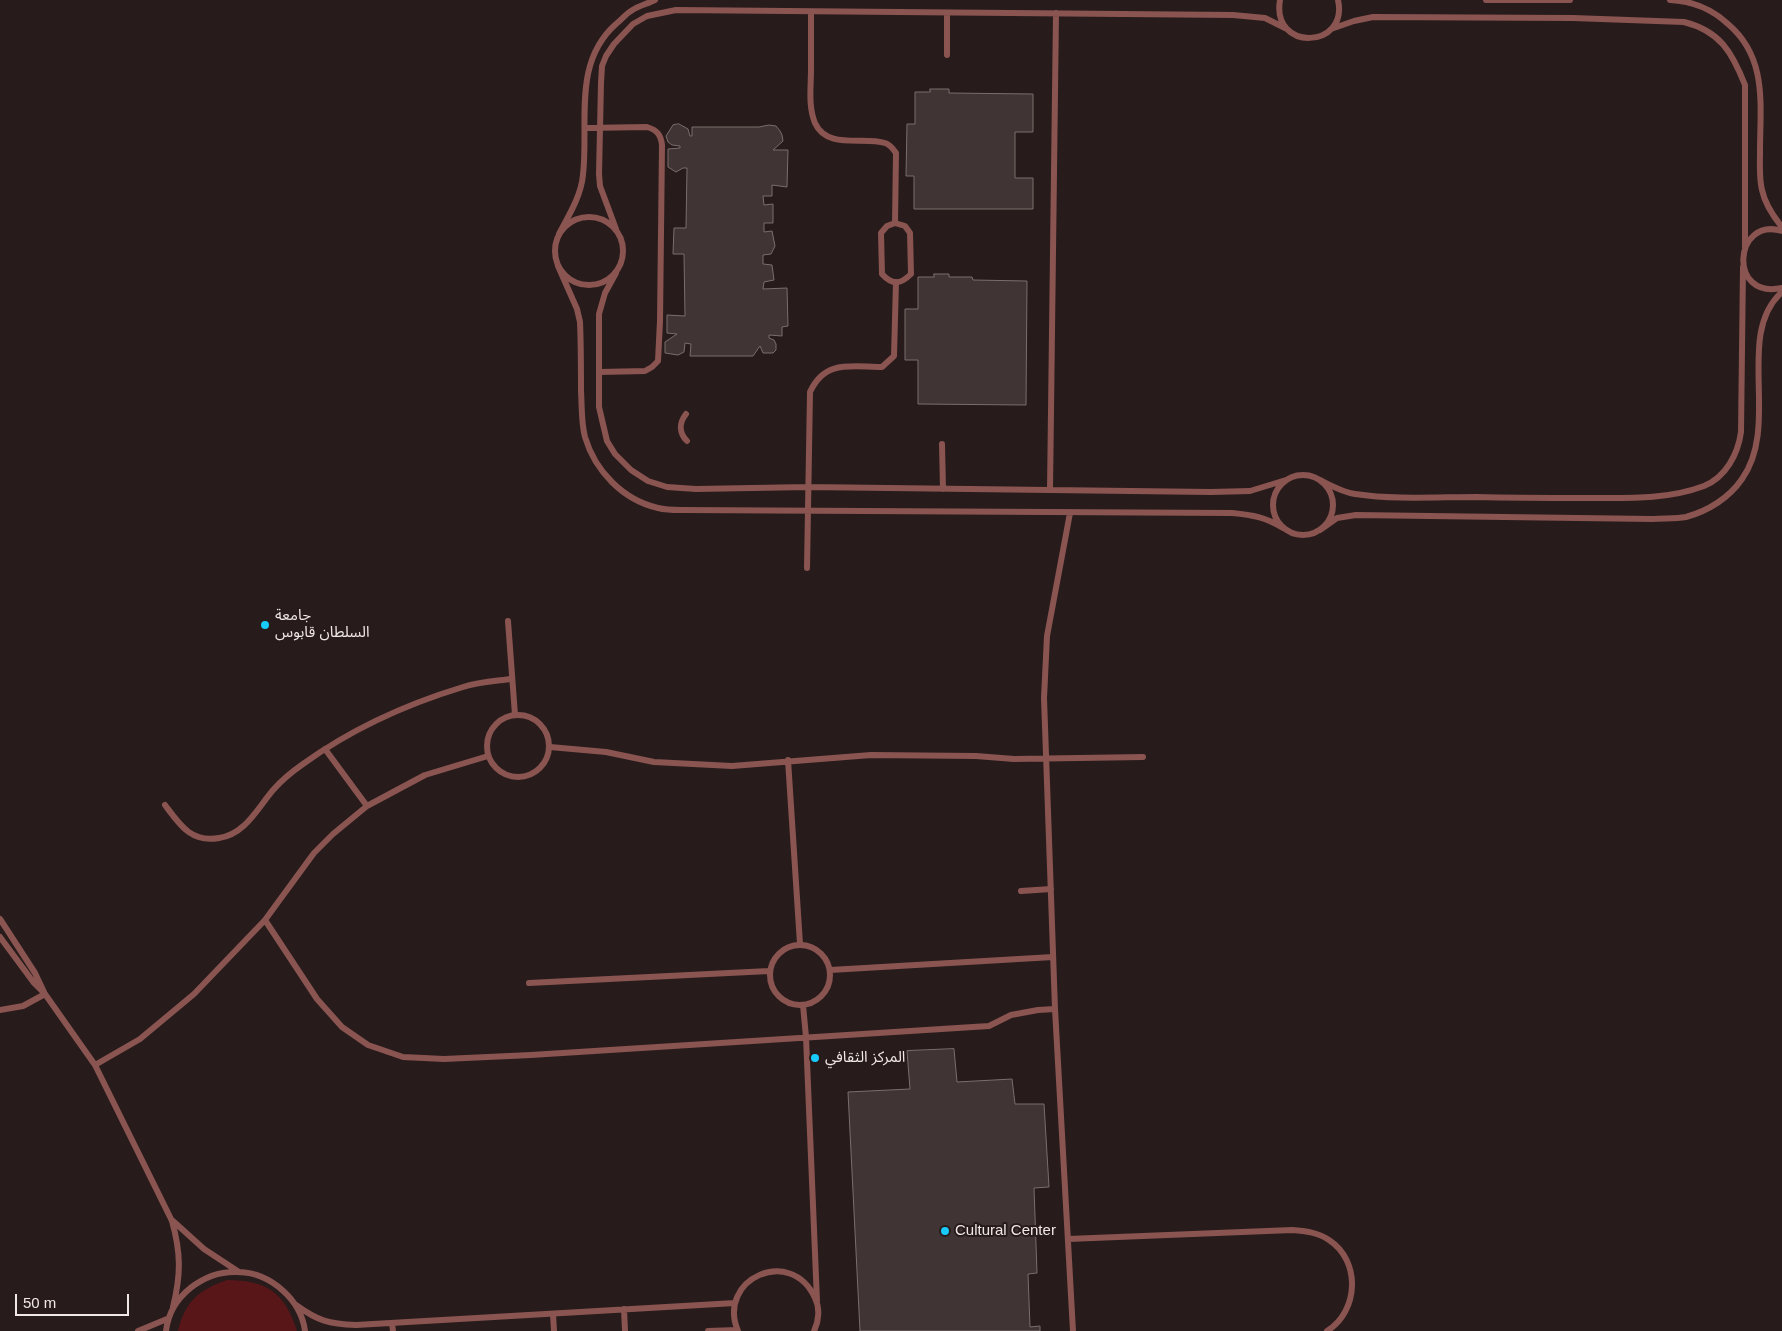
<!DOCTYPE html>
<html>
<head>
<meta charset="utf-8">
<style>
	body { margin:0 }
	#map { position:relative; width:1782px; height:1331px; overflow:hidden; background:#271c1b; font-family:Arial,sans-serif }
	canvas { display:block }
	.scale { position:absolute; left:15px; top:1294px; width:114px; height:22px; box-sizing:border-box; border:2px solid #f0e8e7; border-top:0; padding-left:6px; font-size:15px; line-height:18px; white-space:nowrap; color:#f0e8e7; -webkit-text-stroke:4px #271c1b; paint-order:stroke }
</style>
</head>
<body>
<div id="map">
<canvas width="1782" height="1331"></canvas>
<div class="scale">50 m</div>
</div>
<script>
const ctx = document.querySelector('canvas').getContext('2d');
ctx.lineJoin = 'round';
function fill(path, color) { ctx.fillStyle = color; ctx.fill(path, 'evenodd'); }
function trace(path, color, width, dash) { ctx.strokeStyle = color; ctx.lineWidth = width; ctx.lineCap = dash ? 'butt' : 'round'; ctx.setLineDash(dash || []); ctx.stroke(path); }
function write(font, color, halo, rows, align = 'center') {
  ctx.font = font + ' Arial,"Noto Sans Arabic",sans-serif'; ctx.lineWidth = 4; ctx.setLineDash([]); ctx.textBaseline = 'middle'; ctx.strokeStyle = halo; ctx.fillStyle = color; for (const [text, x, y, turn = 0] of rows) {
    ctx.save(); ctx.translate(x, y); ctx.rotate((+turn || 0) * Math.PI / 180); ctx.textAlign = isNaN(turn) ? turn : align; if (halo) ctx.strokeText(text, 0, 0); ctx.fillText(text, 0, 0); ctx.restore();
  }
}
const green = new Path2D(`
	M227,1280C267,1280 285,1293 297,1331H178C185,1301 199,1290 227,1280Z`);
const building = new Path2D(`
	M930,89H949V93L1033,94V132H1015V178H1033V209H914V176H906L907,124H915V92H930Z
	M679,124L688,129L690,136H692V127H759L769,125L776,126L780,131L782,135L783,141L773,150H788L787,187L772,185V196H763L764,205L773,204V223H764V232L772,231L775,246L771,254L763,255V264L772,265L774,280L764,282L763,289L787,288L788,326L782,327V336L769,335V338L774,340L776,344V350L773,353H763L760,346L753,356H690L691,344L685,343L684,352L678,355L665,353V342L677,334L667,333V315L685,316L684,254H673L674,228H686L687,168H683L676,172L668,167V149L680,148V146L672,145L668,142L666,136L673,125Z
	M934,274H949V277H972L973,280L1027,281L1026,405L918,404V360H905V309H918V277H934Z
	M954,1049L957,1082L1012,1079L1015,1104H1044L1049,1187L1034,1188L1037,1273L1028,1274L1030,1327L1040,1326V1331H860L848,1092L910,1089L907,1051Z`);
const lane = new Path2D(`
	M1280,0C1271,52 1349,49 1338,0
	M1486,0H1570
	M1670,0C1693,1 1712,9 1728,24C1768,58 1760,105 1760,152C1760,164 1759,178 1762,190C1765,204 1773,216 1782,227
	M811,12C811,31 811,50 811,70C811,87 808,106 815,123C827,150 864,136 885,143C891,145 893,149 896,153L895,223
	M947,13V55
	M1331,29L1354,21L1373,17L1573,18L1684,22C1720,31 1732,52 1745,85V247
	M585,128L647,127C657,130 661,135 662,145L660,321L658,361L652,367L645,371L600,372
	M555 251a34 34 0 1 1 68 0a34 34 0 1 1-68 0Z
	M895,223L905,226L910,233L911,274C900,285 892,285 882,274L881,233L887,226Z
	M616,229L600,186L599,174L601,83L602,66L606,56L614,44L633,24L647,16L676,10L1233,15L1265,18L1287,29
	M1782,231C1734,216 1727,300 1782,288
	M559,234C569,215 581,196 583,175C589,122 572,63 616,24C621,20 626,14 631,11C638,6 647,4 655,0
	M558,266L577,309L580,322C581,345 581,368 581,391C582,406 581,422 585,437C595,471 623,500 658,508C666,510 674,510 681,510L1232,513C1253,515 1265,517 1283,528
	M616,273L605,293L599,314V407L607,441L615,454L631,470L648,481L667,487L696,489L808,487L1211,492L1250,491L1286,480
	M686,414C679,423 679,433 687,441
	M942,444L943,489
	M1273 505a30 30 0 1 1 60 0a30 30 0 1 1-60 0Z
	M1320,480C1332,486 1342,492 1355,494C1395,500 1437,497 1477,497C1514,498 1550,498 1587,498C1626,498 1667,500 1704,486C1726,477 1738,454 1741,432L1743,267
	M1050,490L1056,13
	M1070,513L1047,636L1044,698L1055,1009L1073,1331
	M1320,530L1337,518L1356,515L1652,519C1663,518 1675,519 1686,517C1708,511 1729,498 1742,479C1781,424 1734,335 1782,292
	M807,568L810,392C825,359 852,367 882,367L894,356L896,282
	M508,621L515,715
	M487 746a31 31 0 1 1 62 0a31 31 0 1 1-62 0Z
	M550,747L606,752L654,762L732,766L871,755L976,756L1014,759L1143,757
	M325,749L367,806
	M788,760L800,944
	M165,805C180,825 191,843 219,838C246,834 258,807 274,789C282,780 293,771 303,764C350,730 407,704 463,687C478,682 496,681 511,679
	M1021,891L1051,889
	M0,919L35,973L44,992
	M265,920L317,999L342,1027L368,1045L403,1057L444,1059L531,1055L989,1026L1011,1015L1038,1010L1055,1009
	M0,937L34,983L45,994L95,1065L172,1221C181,1253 181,1275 173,1307
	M770 975a30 30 0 1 1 60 0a30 30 0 1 1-60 0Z
	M830,970L1053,957
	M529,983L769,971
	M803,1005L806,1037L817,1301
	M0,1010L23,1006L45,994
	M95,1065L140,1039L194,994L265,920L314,853L333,834L367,806L425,775L488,756
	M173,1221L204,1249L239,1272
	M1068,1239L1292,1230C1305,1231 1317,1232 1329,1240C1361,1261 1359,1311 1327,1331
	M296,1305C318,1321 329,1324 356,1325L735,1303
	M624,1309L625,1331
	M553,1314L554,1331
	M392,1323L393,1331
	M138,1331L167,1319
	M166,1331C170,1296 204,1270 239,1272C271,1273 301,1300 305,1331
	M708,1331L737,1330
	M738,1331C716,1279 791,1245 815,1298C820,1308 819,1321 814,1331`);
const markers = [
	[265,625,5,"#19cafc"],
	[815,1058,5,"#19cafc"],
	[945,1231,5,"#19cafc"]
];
const poiNames = [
	["جامعة",275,616],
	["السلطان قابوس",275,633],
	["المركز الثقافي",825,1058],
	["Cultural Center",955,1231]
];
fill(green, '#591619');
fill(building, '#403534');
trace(building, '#7b6e6d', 1);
trace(lane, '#8a5451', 6);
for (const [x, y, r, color] of markers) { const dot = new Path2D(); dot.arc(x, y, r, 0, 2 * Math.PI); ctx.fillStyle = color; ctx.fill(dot); trace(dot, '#271c1b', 2); }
write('15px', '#f0e8e7', '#271c1b', poiNames, 'left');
</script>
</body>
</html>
